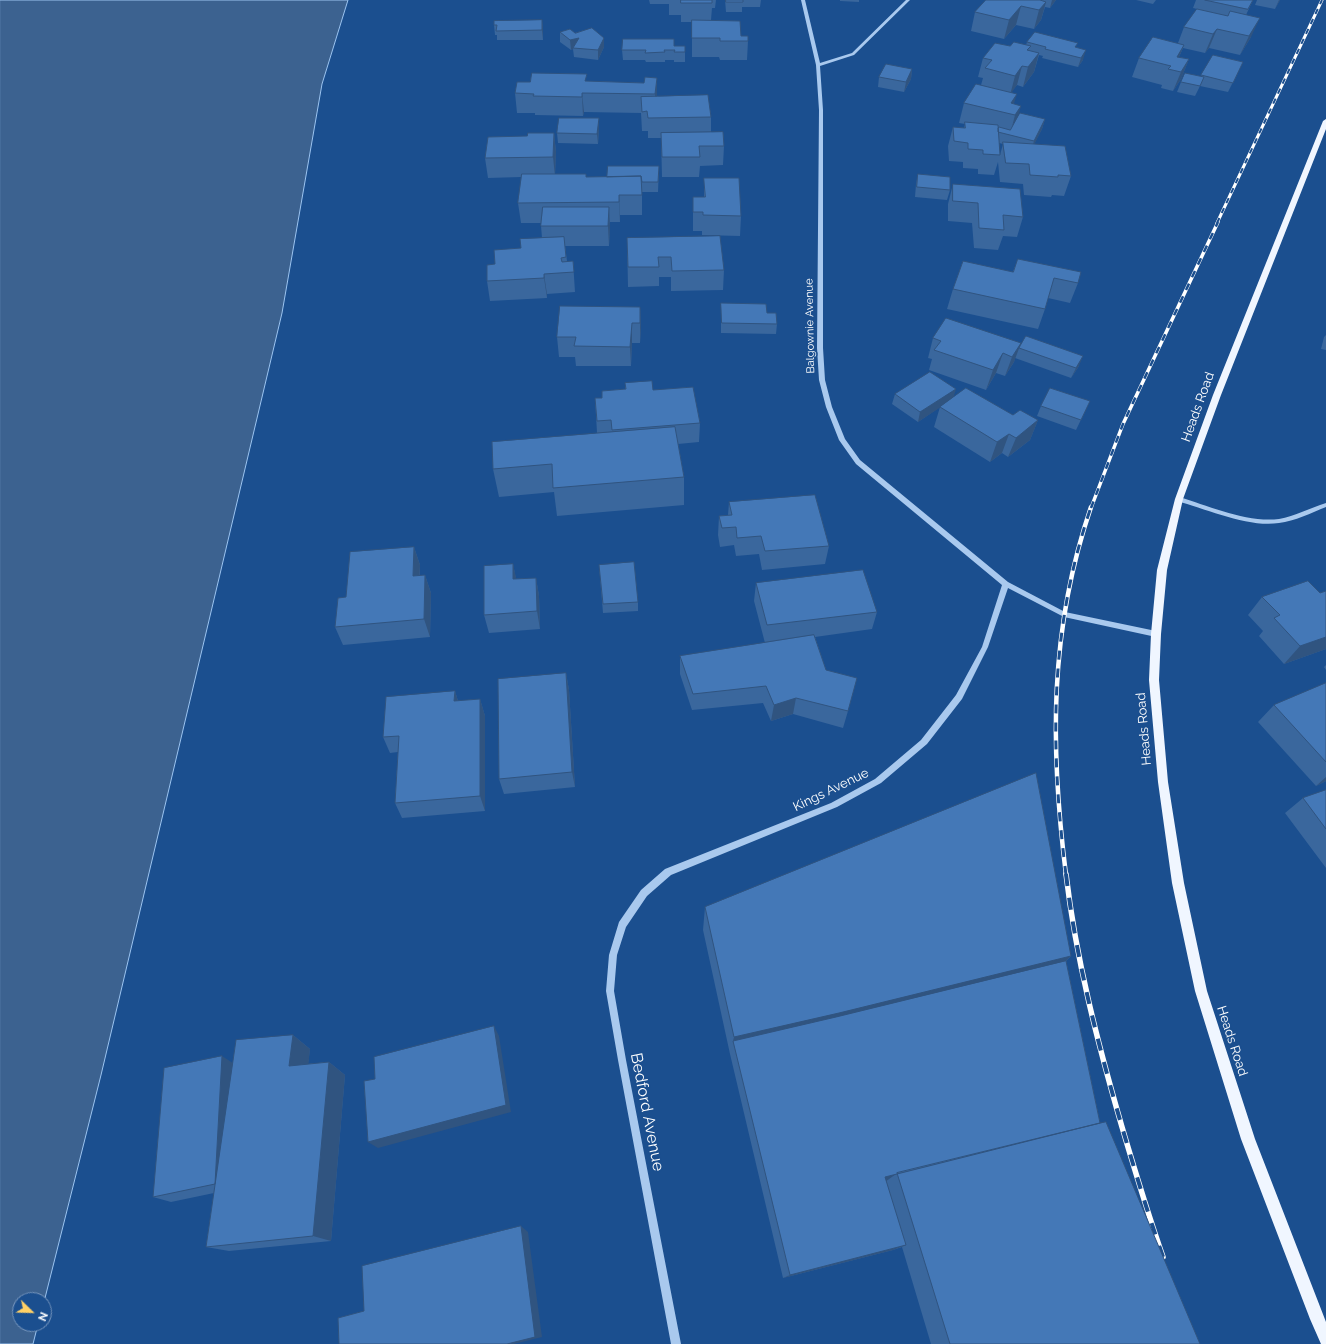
<!DOCTYPE html>
<html>
<head>
<meta charset="utf-8">
<style>
	body { margin:0 }
	#map { position:relative; width:1326px; height:1344px; overflow:hidden; background:#1b4f8f; font-family:Raleway,sans-serif }
	canvas { display:block }
	.north { position:absolute; left:12px; top:1292px; width:40px; height:40px; box-sizing:border-box; background:#1b4f8f; border:1px solid #7695bc; border-radius:50%; rotate:113deg; font-size:11px; font-weight:700; line-height:16px; text-align:center; color:#fff }
	.north::after { content:''; display:block; margin:auto; width:14px; height:18px; background:#ffd166; clip-path:polygon(50% 0,100% 100%,50% 72%,0 100%) }
</style>
</head>
<body>
<div id="map">
<canvas width="1326" height="1344"></canvas>
<div class="north">N</div>
</div>
<script>
const ctx = document.querySelector('canvas').getContext('2d');
ctx.lineJoin = 'round';
function fill(path, color) { ctx.fillStyle = color; ctx.fill(path, 'evenodd'); }
function trace(path, color, width, dash) { ctx.strokeStyle = color; ctx.lineWidth = width; ctx.lineCap = dash ? 'butt' : 'round'; ctx.setLineDash(dash || []); ctx.stroke(path); }
function write(font, color, halo, rows, align = 'center') {
  ctx.font = font + ' Raleway,sans-serif'; ctx.lineWidth = 3; ctx.setLineDash([]); ctx.textBaseline = 'middle'; ctx.strokeStyle = halo; ctx.fillStyle = color; for (const [text, x, y, turn = 0] of rows) {
    ctx.save(); ctx.translate(x, y); ctx.rotate((+turn || 0) * Math.PI / 180); ctx.textAlign = isNaN(turn) ? turn : align; if (halo) ctx.strokeText(text, 0, 0); ctx.fillText(text, 0, 0); ctx.restore();
  }
}
const water = new Path2D(`
	M0,0H348L322,84L282,313L101,1075L44,1302V1300H20V1324H38L33,1344H0Z`);
const minor = new Path2D(`
	M801,0H805L820,63L852,53L906,0H910L854,55L820,66L823,110V348L825,380L832,407L845,439L860,460L1008,582L1065,612L1156,631L1158,632L1159,634L1158,636L1156,637L1064,617L1008,588L988,647L962,699L927,744L881,783L837,807L671,875L647,896L626,927L617,955L614,991L626,1060L681,1344H671L618,1060L606,991L609,955L619,922L641,890L665,869L831,803L875,779L921,740L956,695L982,647L1002,585L856,464L839,440L826,407L819,380L817,348L819,110L816,65Z
	M1177,497H1179C1209,506 1247,523 1279,519C1295,516 1310,508 1326,503V507C1311,513 1295,521 1279,523C1249,528 1206,509 1177,501L1176,499Z`);
const major = new Path2D(`
	M1326,119V129L1221,395L1183,499L1167,570L1161,634L1159,680L1168,782L1184,883L1207,991L1255,1139L1326,1322V1344H1321L1310,1319L1241,1139L1195,991L1172,883L1158,782L1149,680L1151,634L1157,570L1175,499L1213,395L1323,121Z`);
const railFar3 = new Path2D(`
	M1217,223L1322,0`);
const railFar2 = new Path2D(`
	M1091,508L1123,424L1218,222`);
const railFar1 = new Path2D(`
	M1066,875C1050,747 1049,630 1091,507`);
const rail = new Path2D(`
	M1066,874C1076,960 1098,1044 1122,1127C1135,1171 1148,1214 1163,1257`);
const wall = new Path2D(`
	M649,0H716L715,8H712L711,20L741,36L748,41L747,60H720L719,57H692V22H681V15H669V4H650Z
	M725,0H761L760,7H742V12H726Z
	M840,0H859V2L840,1Z
	M986,0H1056L1050,8L1045,7L1041,20L1034,29L1016,25L1004,39L971,31L975,12Z
	M1136,0H1156L1153,4Z
	M1196,0H1253L1246,15L1251,37L1240,55L1209,48L1205,53L1183,48L1179,57L1189,59L1181,79L1173,91L1161,88L1162,85L1132,77L1139,58L1178,43L1184,27L1197,9L1193,8Z
	M1257,0H1280L1275,9L1255,5Z
	M542,20L543,30V40H497V35H495L494,25Z
	M560,32L575,33L604,47L598,60L574,57L573,49L571,50L560,42Z
	M1027,42L1077,47L1083,60L1078,67L1042,58L1043,56L1039,55L1034,72L1023,87L1017,85L1011,92L1014,104L1018,116L1045,119L1042,129L1034,144L1071,176L1064,196L1052,195L1051,197L1024,195L1023,184L1000,182L998,162L994,175L978,174V169L963,168V162L949,161L948,146L953,127L964,128L965,124L959,123L964,103L981,85L983,78L978,77L983,58L1010,46L1026,45ZM999,143L1003,144L1000,155Z
	M674,46L685,52V62H674V60H665V62H646L645,60H623L622,50Z
	M1213,55L1243,62L1228,92L1200,86L1195,96L1177,92L1181,82L1201,76Z
	M912,69L911,79L904,92L878,87L879,77Z
	M657,78V96L711,117V132L724,146L723,165L700,166L699,177H662L661,138H648V131H642L641,113L584,112L583,116L535,115V113H517L515,93L530,82L587,81L644,83Z
	M599,128L598,144L558,143L557,133Z
	M554,133L556,152L555,174L586,177H607L659,166L658,192H642V215H620V222H610L609,246H565L567,261H573L575,292L547,294V298L490,301L487,281L495,264L521,248L542,238L541,226V223H521L518,203L521,177L488,178L485,158L527,136Z
	M918,174L950,190L947,200L915,197L916,184Z
	M704,178L741,216L740,236L702,235V231H693V197H704Z
	M953,184L1023,217L1017,237L1003,236L998,250L974,248L972,223L948,221V204Z
	M627,238L724,270L723,290L671,291V277H659V286L628,287Z
	M1018,259L1078,283L1070,303L1048,298L1045,309L1038,329L947,309L953,289L1013,272Z
	M721,303L767,313L777,324L776,334L721,333Z
	M640,307L641,327L640,343H632L631,366H576L575,357H559L557,337Z
	M1326,335V350L1321,349L1324,337Z
	M933,338L1021,343L1020,346L1079,366L1071,378L1015,358L1014,362L1005,376L996,373L986,390L929,370L932,359L928,358Z
	M625,383L653,390L700,423L699,442L678,444L684,477V505L557,516L554,492L499,497L493,469L597,433L595,398H602V391L625,389Z
	M895,394L953,397L1013,415L1038,420L1030,440L1008,457L1002,453L990,462L934,427L940,407L918,422L892,404Z
	M1090,401L1076,430L1037,416L1041,406Z
	M729,502L829,546L825,564L762,570L759,554L736,556L734,545L720,547L718,535L719,516L728,515Z
	M414,547L420,565V576L425,575L431,593L430,637L343,645L335,627L346,597Z
	M513,564L516,579L536,578L539,596L540,629L489,633L484,615Z
	M599,565L638,602V611L603,613Z
	M756,583L877,612L872,629L815,637L826,670L848,711L843,728L793,714L771,721L763,703L692,710L680,674V656L765,643L754,601Z
	M1326,591V649L1284,664L1259,636L1263,631L1248,615L1262,597L1320,593Z
	M1326,665V670L1324,667Z
	M566,673L569,690L575,787L504,794L499,779Z
	M1326,683V781L1316,786L1258,722L1274,705Z
	M455,691L458,701L480,699L485,716V811L402,818L395,803L398,752L390,753L383,737Z
	M1326,790V868L1285,813L1303,798Z
	M705,907L1071,956L1066,961L1100,1123L1200,1344H931L902,1247L893,1250L783,1278L730,1054L703,930Z
	M293,1035L310,1049L308,1064L329,1062L345,1075L331,1241L229,1251L206,1247L214,1193L171,1202L153,1197L233,1063Z`);
const shadedWall = new Path2D(`
	M1052,0H1056L1050,8Z
	M1279,0H1280L1275,9Z
	M1046,2L1041,20L1034,29L1039,10Z
	M1021,6L1016,25L1004,39L1009,20Z
	M1260,18L1251,37L1240,55L1249,36Z
	M542,20L543,30V40L542,30Z
	M1217,29L1209,48L1205,53L1213,34Z
	M579,38L573,48V49L571,50L570,40Z
	M604,38V47L598,60V50Z
	M1184,45L1176,64L1177,57Z
	M1086,50L1083,60L1078,67L1081,58Z
	M1039,53L1034,72L1023,87L1028,67Z
	M1189,59L1181,79L1173,91L1181,72Z
	M1022,66L1017,85L1010,95L1015,76Z
	M912,69L911,79L904,92L906,82Z
	M657,78V97L656,114L655,94Z
	M582,93L584,112L583,116L582,97Z
	M1017,94L1011,113V103Z
	M1021,106L1016,125L1010,135L1015,115Z
	M599,118V128L598,144L597,134Z
	M1045,119L1042,129L1031,151L1034,141Z
	M554,133L556,152L555,176L553,157Z
	M619,195L620,215V222L619,202Z
	M609,207L610,227L609,246L608,226Z
	M544,274L547,294V298L544,278Z
	M640,307L641,327L640,343Z
	M632,323V343L631,366L630,347Z
	M1021,343L1014,362L1005,376L1012,357Z
	M1003,353L996,373L986,390L993,370Z
	M1083,356L1079,366L1071,378L1076,368Z
	M956,389L953,399L918,422L920,412Z
	M1038,420L1030,440L1008,457L1016,438Z
	M1009,434L1002,453L990,462L997,442Z
	M414,547L420,565L419,594L413,576Z
	M513,564L517,582L513,579Z
	M425,575L431,593L430,637L424,619Z
	M536,578L539,596L540,629L537,611Z
	M1326,637V649L1284,664L1300,646Z
	M566,673L569,690L575,787L572,772Z
	M455,691L460,708L454,701Z
	M796,698L793,714L771,721L774,705Z
	M480,699L485,716V811L480,796Z
	M1326,777V781L1316,786Z
	M1071,956L1048,977L733,1041L734,1037Z
	M494,1026L499,1036L511,1112L378,1148L368,1142Z
	M293,1035L310,1049L307,1078L289,1066Z
	M222,1056L236,1065L215,1184Z
	M329,1062L345,1075L331,1241L313,1236Z
	M896,1174L885,1182V1177Z
	M521,1226L528,1232L542,1337L514,1344H507Z
	M906,1245L893,1250L783,1278L790,1275Z`);
const building = new Path2D(`
	M681,0H712V3H681Z
	M726,0H743V2H726Z
	M986,0H1040L1046,2L1039,10L1021,6L1009,20L975,12Z
	M1205,0H1253L1248,9Z
	M1197,9L1228,16L1230,11L1260,18L1249,36L1217,29L1213,34L1184,27Z
	M542,20V30L496,31L497,25H494V21Z
	M692,20L740,21L741,36H748V41H720V38H692Z
	M592,28L604,38L598,50L573,48L579,38L570,40L560,32L570,29L575,33Z
	M1035,32L1078,43L1075,47L1086,50L1081,58L1045,49L1046,47L1027,42Z
	M1153,37L1184,45L1177,57L1189,59L1181,72L1168,69L1171,66L1139,58Z
	M623,39H674V46H685V52H674L675,50H664L665,52L645,53L646,50H622Z
	M1014,42L1031,46L1027,50L1039,53L1028,67L1022,66L1015,76L985,68L992,60L983,58L995,43L1010,46Z
	M1213,55L1243,62L1233,83L1201,75Z
	M886,64L912,69L906,82L879,77Z
	M532,73L587,74L585,81L644,83L645,77L657,78L655,94L582,93V97L533,96L534,94L515,93L517,82H530Z
	M1185,73L1204,77L1200,86L1181,82Z
	M976,84L1017,94L1011,103L1021,106L1015,115L964,103Z
	M708,95L711,117L648,118L647,111L642,112L641,97Z
	M1020,113L1045,119L1034,141L998,132V128L999,127L1010,130Z
	M559,118H599L597,134L557,133Z
	M965,122L998,125L1000,155L983,154V150L968,149V143L954,141L953,127L965,128Z
	M723,132L724,146H699L700,157H662L661,133Z
	M528,133H554L553,157L485,158L488,137L527,136Z
	M1003,142L1065,146L1071,176L1058,175V177L1030,175L1029,164L1006,163Z
	M608,166H659L658,182H642L641,176L607,177Z
	M522,174H586V177L641,176L642,195H619V202L518,203Z
	M918,174L950,177V190L917,187Z
	M704,178H739L741,216L703,215V212H693V197H705Z
	M953,184L1020,189L1023,217L1003,215L1004,230L979,228L978,203L953,201Z
	M543,207H609L608,226H541Z
	M720,236L724,270L672,271L671,257H658L659,267H628L627,238Z
	M564,237L566,257L561,258L562,262L573,261L574,272L544,274V278L487,281V265L495,264L494,250L521,248L520,239Z
	M1018,259L1081,272L1078,283L1054,278L1045,309L953,289L963,261L1013,272Z
	M721,303L766,304L767,313H776L777,324L722,323Z
	M560,306L640,307V323H632L630,347L574,346L576,337H557Z
	M946,318L1021,343L1012,357L1003,353L993,370L934,350L941,341L933,338Z
	M1026,336L1083,356L1076,368L1019,348L1020,346Z
	M930,372L956,389L920,412L895,394Z
	M652,381L653,390L693,387L700,423L612,430L611,420L597,421L595,398H602V391L626,389L625,383Z
	M966,388L1013,415L1020,410L1038,420L1016,438L1009,434L997,442L940,407Z
	M1050,388L1090,401L1081,420L1041,406Z
	M675,427L684,477L553,488L552,464L493,469L492,442Z
	M815,495L829,546L765,551L761,536L737,538L736,527L722,528L719,516L732,515L729,502Z
	M414,547L413,576L425,575L424,619L335,627L338,598L346,597L350,552Z
	M634,562L638,602L603,604L599,565Z
	M513,564V579L536,578L537,611L484,615V566Z
	M863,570L877,612L767,625L756,583Z
	M1308,581L1320,593L1326,591V637L1300,646L1274,618L1280,615L1262,597Z
	M814,635L826,670L857,678L848,711L796,698L774,705L766,686L693,694L680,656Z
	M566,673L572,772L499,779L498,679Z
	M1326,683V762L1274,705Z
	M455,691L454,701L480,699V796L395,803L399,736L383,737L386,697Z
	M1036,773L1071,956L839,1013L734,1037L705,907Z
	M1326,790V829L1303,798Z
	M1066,961L1100,1123L885,1177L906,1245L790,1275L733,1041L836,1017Z
	M494,1026L506,1105L368,1142L364,1081L375,1079L374,1057Z
	M293,1035L289,1066L329,1062L313,1236L206,1247L236,1040Z
	M222,1056L215,1184L153,1197L164,1068Z
	M1106,1122L1200,1344H950L897,1173Z
	M521,1226L535,1337L507,1344H339L338,1318L364,1311L362,1266Z`);
const farStreetnames = [
	["Balgownie Avenue",810,326,-91]
];
const streetNames = [
	["Heads Road",1198,407,-70],
	["Heads Road",1144,729,-95],
	["Kings Avenue",831,790,-26],
	["Heads Road",1232,1041,72]
];
const nearStreetnames = [
	["Bedford Avenue",647,1112,79]
];
fill(water, '#3c6290');
trace(water, '#9cc4f0', 1);
fill(minor, '#a9c9ee');
fill(major, '#f0f6ff');
trace(railFar3, '#fff', 3);
trace(railFar2, '#fff', 3.5);
trace(railFar1, '#fff', 4.5);
trace(rail, '#fff', 5.5);
trace(railFar3, '#1b4f8f', 2, [5.5]);
trace(railFar2, '#1b4f8f', 2.5, [7]);
trace(railFar1, '#1b4f8f', 3, [9]);
trace(rail, '#1b4f8f', 4, [12]);
fill(wall, '#3a679d');
fill(shadedWall, '#305480');
fill(building, '#4478b7');
trace(building, '#305480', 1);
write('11px', '#fff', '#1b4f8f', farStreetnames);
write('13px', '#fff', '#1b4f8f', streetNames);
write('16px', '#fff', '#1b4f8f', nearStreetnames);
</script>
</body>
</html>
